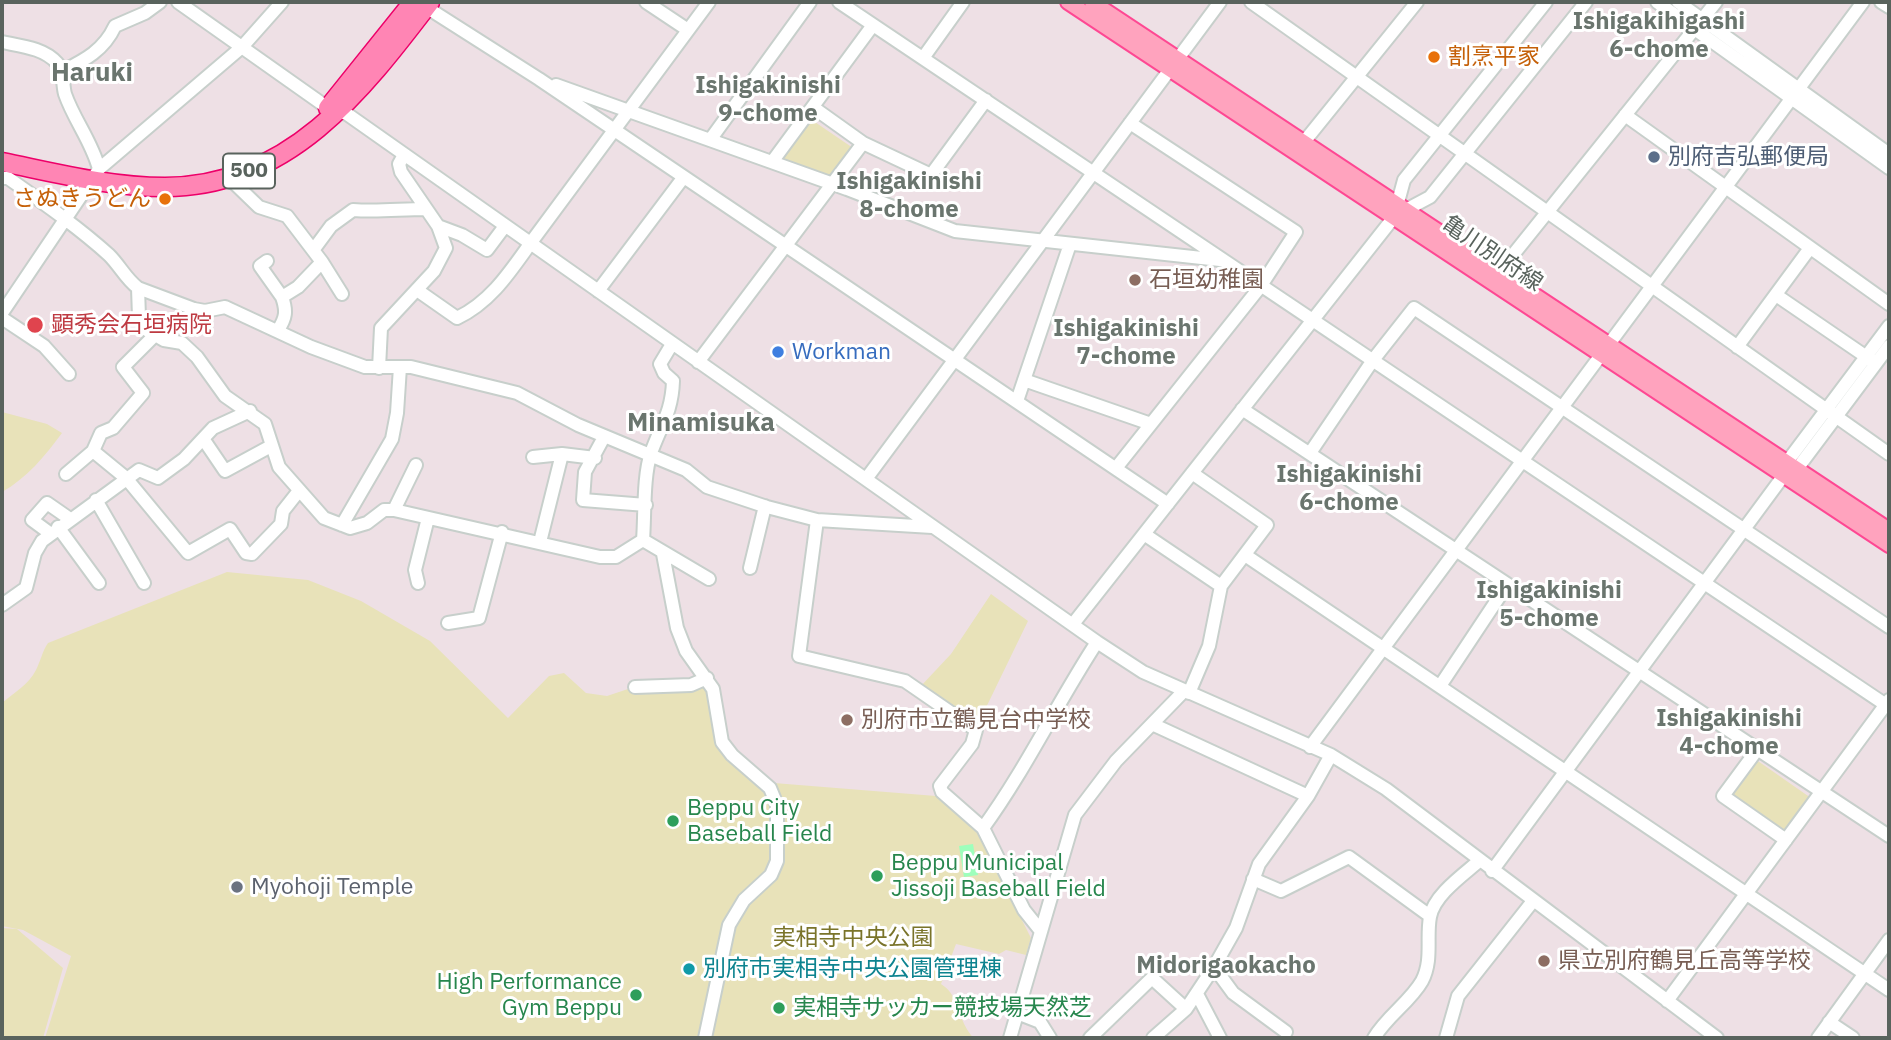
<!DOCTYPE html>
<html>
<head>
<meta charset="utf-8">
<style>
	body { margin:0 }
	#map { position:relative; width:1891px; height:1040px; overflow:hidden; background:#eee0e5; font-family:"IBM Plex Sans",sans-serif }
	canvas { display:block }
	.frame { position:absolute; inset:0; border:4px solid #59635d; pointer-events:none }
</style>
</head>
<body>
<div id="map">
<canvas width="1891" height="1040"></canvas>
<div class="frame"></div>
</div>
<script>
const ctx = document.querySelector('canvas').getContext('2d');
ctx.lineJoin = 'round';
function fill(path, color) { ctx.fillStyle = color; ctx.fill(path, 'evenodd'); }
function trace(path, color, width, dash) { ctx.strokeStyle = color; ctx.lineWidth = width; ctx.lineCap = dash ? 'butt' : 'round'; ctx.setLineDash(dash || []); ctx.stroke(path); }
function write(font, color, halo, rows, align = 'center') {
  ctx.font = font + ' "IBM Plex Sans","Noto Sans JP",sans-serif'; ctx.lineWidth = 6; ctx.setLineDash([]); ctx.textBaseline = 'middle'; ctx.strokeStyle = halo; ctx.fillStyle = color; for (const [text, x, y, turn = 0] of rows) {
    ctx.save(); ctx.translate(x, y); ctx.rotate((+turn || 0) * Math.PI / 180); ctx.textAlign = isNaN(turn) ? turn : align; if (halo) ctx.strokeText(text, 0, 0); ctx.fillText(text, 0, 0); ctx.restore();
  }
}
const green = new Path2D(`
	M812,120L853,148L829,178L780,159Z
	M2,412L47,424L62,433C45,456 27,478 2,492Z
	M227,572L308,580L361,601L430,641L508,718L549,676L564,673L586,693L607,696L628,689L662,690L705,682L716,735L769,797L771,862L767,872L737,901L701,1038H45L71,956L23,930L2,926V703C14,693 29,684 36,670C41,660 42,652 48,643Z
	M991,594L1028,621L979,722L957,712L920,687L951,654Z
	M1755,759L1811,798L1784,836L1728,797Z
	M774,783L936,796L976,829L1031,938L1026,955L1006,950L999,954L956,944L941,984C961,996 957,1022 974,1038H709L733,925L753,898L775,878L783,864V804Z
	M2,928L17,929L63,968L43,1038H2Z`);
const water = new Path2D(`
	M973,844L978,875L964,877L959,846Z`);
const minor = new Path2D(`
	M178,2L328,108L347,114L1097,642L1143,672L1331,755L1386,789L1717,1038
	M646,2L688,30
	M839,2L1889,707
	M1251,2L1889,454
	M1657,2L1889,168
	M1678,2L1889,154
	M1881,2L1889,7
	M426,7L539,79L1168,504
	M2,42C21,46 44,48 57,63C65,72 62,83 65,94C74,120 92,142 99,169
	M923,58L963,2
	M63,71C85,60 104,50 115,26L145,13L160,2
	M556,85L847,189L955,231L1220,260
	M814,108L863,143L931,175L986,100
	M1625,115L1889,304
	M710,140L810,2
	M1304,142L1417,2
	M772,162L873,25
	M2,178H8C42,202 78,227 109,255C120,266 126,279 138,288L139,317L145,329L164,340L182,343L197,357L225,396L265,424L279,467L324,518L350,528L367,523L384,510H394L600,557H616L643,540
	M229,178L259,207L287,216L322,262L298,287L282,297C287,311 286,318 278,330
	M1400,213L1430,197L1586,2
	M438,226L462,235L487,250L505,226
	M314,249L331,226L353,210C378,212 401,209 426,209
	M267,261L260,266L282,297
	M322,262L342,294
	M1500,271L1716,2
	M138,288L194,309L205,311L225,307L311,347L365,367H411L517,393L578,425L686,470L707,487L767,507L817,520L932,527
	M417,290L457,318C493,301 513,267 535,237L709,2
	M598,291L683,178
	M1776,295L1871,360
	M2,313L99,169L242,47L282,2
	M2,318L44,346L69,374
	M154,336L123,367L143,393L113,428L101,433L93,451L126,478L188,553L230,529L246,553L252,554L281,524L283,511L298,492
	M672,344L660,364L664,373L673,381C672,412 661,425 651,453C643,476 645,515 643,540L709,579
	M1737,347L1810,248
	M698,362L863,143
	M379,368L381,328L434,271L446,248L438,226L401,172L399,164L404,155
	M1024,380L1151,424
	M1017,401L1070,244
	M1242,409L1889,836
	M604,437L585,472L583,500L646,505
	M204,440L225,471L271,446
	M1310,453L1373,360L1414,308L1889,627
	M533,457L562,454
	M1116,468L1260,287L1296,232L1130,123
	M1791,472L1797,469L1889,346
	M66,474L93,451
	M866,479L1220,2
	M96,500L144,583
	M394,510L416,465
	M817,520L799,656L905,681L976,730L972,744L940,786L942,792L983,828L1024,910L1040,930
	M342,525L392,439L397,413L400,367
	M58,527L99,583
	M51,534L32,520L47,503L70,519
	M1144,534L1221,586L1267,525L1192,473
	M540,542L562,454L595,458
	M663,554L677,628L686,651L713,689L722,742L732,755L770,788L777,805V861L771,875L744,900L729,925L705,1038
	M1245,555L1889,990
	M750,568L765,506
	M418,583L415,570L428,518
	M2,605L26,588L35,553L42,541L139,470L158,478L184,459L213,428L250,411
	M448,623L479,618L502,532
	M1073,624L1394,217L1404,180L1546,2
	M1440,686L1507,585
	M635,687L691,685L707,678
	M1189,693L1209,646L1221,586
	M1152,724L1308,796
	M1310,747L1863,2
	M1757,750L1723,796L1786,840
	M983,828C1026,769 1057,703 1097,642
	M1492,871L1784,475L1787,462L1889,326
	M1253,879L1281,891L1349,857L1430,916
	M1214,967L1233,993L1286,1032
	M1197,994L1220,1038
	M1667,1001L1889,700
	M1017,1013L1040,1022L1050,1038
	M1829,1022L1853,1038
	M1010,1038L1075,815L1116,761L1184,691
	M1090,1038L1152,978L1186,1009
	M1153,1038L1186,1009L1214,967L1236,928L1259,864L1308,796L1331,755
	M1374,1038C1387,1016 1410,1002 1422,981C1433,960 1426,938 1430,917C1434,895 1463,875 1479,861
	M1446,1038L1458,996L1533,901
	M1818,1038L1889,940`);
const major = new Path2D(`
	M1068,2L1889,545
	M1092,2L1889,530`);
const highway = new Path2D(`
	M328,108L413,2
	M2,162C56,173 110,187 165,187C289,187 362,91 430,2`);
const markers = [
	[1434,57,7,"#e8710a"],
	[1654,157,7,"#5c6f8a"],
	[165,199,7,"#e8710a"],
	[1135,280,7,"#8d6e63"],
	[35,325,9,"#e0444e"],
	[778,352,7,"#3f7fe0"],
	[847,720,7,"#8d6e63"],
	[673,821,7,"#2e9e5b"],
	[877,876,7,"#2e9e5b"],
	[237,887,7,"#6b7280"],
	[1544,961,7,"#8d6e63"],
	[689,969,7,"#0f9aa8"],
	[636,995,7,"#2e9e5b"],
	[779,1008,7,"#2e9e5b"]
];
const shields = [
	[249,171,52]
];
const shieldNames = [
	["500",249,171]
];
const foodNames = [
	["割烹平家",1448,57],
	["さぬきうどん",151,199,"right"]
];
const serviceNames = [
	["別府吉弘郵便局",1668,157]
];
const streetNames = [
	["亀川別府線",1492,254,34]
];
const educationNames = [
	["石垣幼稚園",1149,280],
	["別府市立鶴見台中学校",861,720],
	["県立別府鶴見丘高等学校",1558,961]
];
const healthNames = [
	["顕秀会石垣病院",51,325]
];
const shopNames = [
	["Workman",792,352]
];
const leisureNames = [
	["Beppu City",687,808],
	["Baseball Field",687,834],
	["Beppu Municipal",891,863],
	["Jissoji Baseball Field",891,889],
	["High Performance",622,982,"right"],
	["Gym Beppu",622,1008,"right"],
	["実相寺サッカー競技場天然芝",793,1008]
];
const worshipNames = [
	["Myohoji Temple",251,887]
];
const parkNames = [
	["実相寺中央公園",853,938]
];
const cultureNames = [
	["別府市実相寺中央公園管理棟",703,969]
];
const neighbourhoodNames = [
	["Ishigakihigashi",1659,22],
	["6-chome",1659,50],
	["Ishigakinishi",768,86],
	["9-chome",768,114],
	["Ishigakinishi",909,182],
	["8-chome",909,210],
	["Ishigakinishi",1126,329],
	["7-chome",1126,357],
	["Ishigakinishi",1349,475],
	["6-chome",1349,503],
	["Ishigakinishi",1549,591],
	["5-chome",1549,619],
	["Ishigakinishi",1729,719],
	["4-chome",1729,747],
	["Midorigaokacho",1226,966]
];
const quarterNames = [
	["Haruki",92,73],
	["Minamisuka",701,423]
];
fill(green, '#e8e2b9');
fill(water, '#9effbc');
trace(minor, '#c7cfcb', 16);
trace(major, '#fe4893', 18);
trace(highway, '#ed0069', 21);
trace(minor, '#fff', 12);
trace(major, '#ffa3be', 14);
trace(highway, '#ff85b4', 18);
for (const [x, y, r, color] of markers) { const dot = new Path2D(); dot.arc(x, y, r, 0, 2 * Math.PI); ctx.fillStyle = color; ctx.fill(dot); trace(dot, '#fff', 2.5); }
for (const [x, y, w] of shields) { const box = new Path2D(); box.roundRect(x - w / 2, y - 17.5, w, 35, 5); ctx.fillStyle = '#fff'; ctx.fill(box); trace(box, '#59635d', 2); }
write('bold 21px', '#59635d', null, shieldNames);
write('23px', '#c56008', '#fff', foodNames, 'left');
write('23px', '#4e5e75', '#fff', serviceNames, 'left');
write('23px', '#59635d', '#fff', streetNames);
write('23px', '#785e54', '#fff', educationNames, 'left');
write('23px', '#be3a42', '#fff', healthNames, 'left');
write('23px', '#366cbe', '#fff', shopNames, 'left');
write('23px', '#27864d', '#fff', leisureNames, 'left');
write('23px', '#5b616d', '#fff', worshipNames, 'left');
write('23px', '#7a742a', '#fff', parkNames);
write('23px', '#0d838f', '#fff', cultureNames, 'left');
write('bold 24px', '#6a756e', '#fff', neighbourhoodNames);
write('bold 26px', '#6a756e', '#fff', quarterNames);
</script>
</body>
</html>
